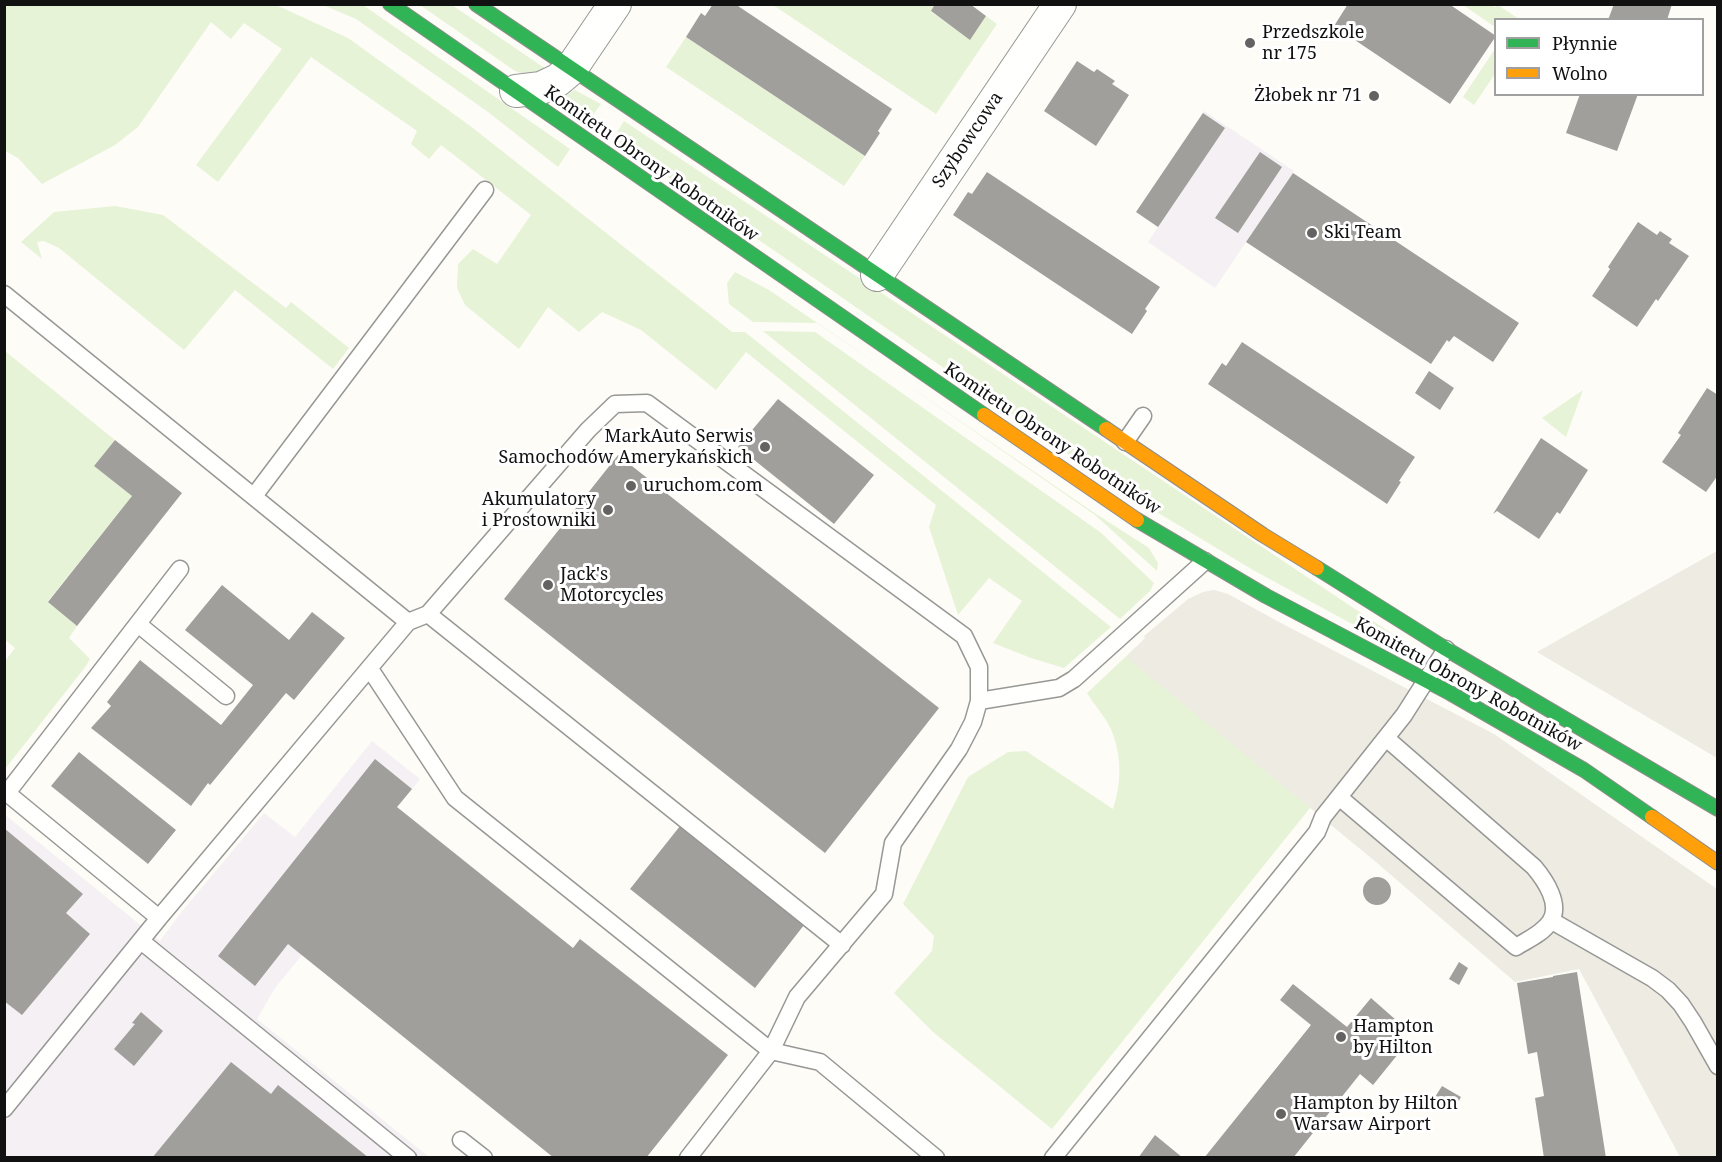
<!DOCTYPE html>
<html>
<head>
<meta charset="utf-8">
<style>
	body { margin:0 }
	#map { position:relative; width:1722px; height:1162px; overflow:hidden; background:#fdfcf7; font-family:"Noto Serif",serif }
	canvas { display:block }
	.frame { position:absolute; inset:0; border:6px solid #111; pointer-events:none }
	.legend { position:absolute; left:1494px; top:18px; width:210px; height:78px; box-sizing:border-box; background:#fff; border:2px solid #a0a0a0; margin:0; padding:8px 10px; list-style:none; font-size:18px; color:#111 }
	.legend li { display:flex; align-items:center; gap:12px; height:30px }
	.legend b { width:30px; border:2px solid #a0a0a0 }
</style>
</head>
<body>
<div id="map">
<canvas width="1722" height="1162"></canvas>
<div class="frame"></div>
<ul class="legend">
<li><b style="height:8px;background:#30b455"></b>Płynnie</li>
<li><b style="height:8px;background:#ff9f0a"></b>Wolno</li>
</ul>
</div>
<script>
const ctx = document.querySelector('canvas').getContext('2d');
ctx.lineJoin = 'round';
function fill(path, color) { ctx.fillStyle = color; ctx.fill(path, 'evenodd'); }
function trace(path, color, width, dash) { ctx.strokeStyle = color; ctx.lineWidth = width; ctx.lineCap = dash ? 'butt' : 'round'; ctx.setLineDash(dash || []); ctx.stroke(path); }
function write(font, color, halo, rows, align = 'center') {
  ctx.font = font + ' "Noto Serif",serif'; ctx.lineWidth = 6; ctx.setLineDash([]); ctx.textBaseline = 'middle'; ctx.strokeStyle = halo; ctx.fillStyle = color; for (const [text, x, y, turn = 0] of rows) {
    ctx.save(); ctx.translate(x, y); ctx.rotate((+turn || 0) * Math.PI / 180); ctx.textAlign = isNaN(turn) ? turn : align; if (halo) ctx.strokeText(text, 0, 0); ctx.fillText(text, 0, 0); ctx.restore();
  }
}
const industrial = new Path2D(`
	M1204,111L1294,171L1215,288L1148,242L1158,227L1136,212Z
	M372,741L420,779L289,944L302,955L275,988L257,1019L429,1157H5L4,814L160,941L179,915L264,813L295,837Z`);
const green = new Path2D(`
	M78,4L81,6L82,4L276,5L348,38L469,125L732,332H745L1111,627L1064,668L1031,658L993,643L1022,601L989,578L958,615L929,527L936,505L746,352L716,390L641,330L602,312L579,332L548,307L519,349L465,305L457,288L458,264L473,249L497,264L531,215L441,145L429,159L411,144L417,131L311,57L218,182L196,165L282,49L244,23L231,39L211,22L138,127L115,145L42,184L18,158L5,151L4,5Z
	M323,5H363L570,149L558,167L488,112L356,19Z
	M420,5H452L546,69L547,72L528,75L515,71Z
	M773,5H935L931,12L970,39L986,16L997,24L936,114Z
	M1463,5H1490L1495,7L1498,5L1519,19L1496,20L1495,27Z
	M686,37L865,156L844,186L666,67Z
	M1495,49V74L1474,105L1463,97Z
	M575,90L601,104L588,122L560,103L561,98Z
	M624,121L1397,637L1409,649L1408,651L1352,624L1253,570L1120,490L613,139Z
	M115,206L163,215L286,308L291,302L349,348L333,369L235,290L184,350L59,248L44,241L37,242L42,259L21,242L54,212Z
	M735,272L769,290L1093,512L1149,548L1158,563L1157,571L1095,515L818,323L753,322L729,304L727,283Z
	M763,331L815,332L1100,532L1154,583L1150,591L1120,619Z
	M5,351L115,440L94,466L132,496L48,601L77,626L69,638L90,659L86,666L5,769V661L15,648L4,639Z
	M1583,390L1566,437L1542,418Z
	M1136,647L1312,809L1310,808L1052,1129L933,1032L894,993L932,951L934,936L903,904L968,777L1008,752L1026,751L1113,809C1121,784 1122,759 1113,734C1108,720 1095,706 1087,693Z`);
const plaza = new Path2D(`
	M1717,551V758L1537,652L1560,639Z
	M1214,590L1228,594L1279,622L1494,734L1717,889V1157H1680L1579,969L1515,982L1376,862L1126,657L1145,638L1144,636L1188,599L1203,592Z`);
const building = new Path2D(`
	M713,4H735L892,109L878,131L880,133L865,156L686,37L701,13L705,16Z
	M935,4H970L986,16L970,40L931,11Z
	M1348,4H1449L1496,36L1450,104L1334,26Z
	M1614,4H1672L1667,20H1608Z
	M1077,61L1094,72L1097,69L1115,81L1112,84L1129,95L1096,146L1044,111Z
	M1580,94H1638L1617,151L1566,133Z
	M1203,113L1225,128L1158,227L1136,212Z
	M1260,152L1282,167L1238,233L1215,218Z
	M987,172L1160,287L1145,309L1147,311L1132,334L953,215L968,192L972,194Z
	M1293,173L1519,323L1493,362L1454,336L1449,342L1447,340L1431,364L1246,242Z
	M1638,222L1657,235L1660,231L1672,239L1669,243L1689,256L1658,301L1656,299L1637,327L1592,296L1610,269L1608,267Z
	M1242,342L1415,457L1399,481L1401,482L1387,504L1208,384L1222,363L1226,366Z
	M1429,371L1454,388L1440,410L1415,393Z
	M1707,388L1718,395V475L1706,492L1662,462L1681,435L1678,433Z
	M778,399L874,475L834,524L738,447Z
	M1541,438L1588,470L1560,514L1557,512L1539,539L1497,511L1493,514Z
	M115,440L182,493L77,626L48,602L132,496L94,466Z
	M618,455L939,708L825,853L504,599Z
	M222,585L289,640L312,612L345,638L294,700L286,693L210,785L208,783L191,806L91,728L111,706L107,702L140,660L221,725L253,685L185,630Z
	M79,752L176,830L148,864L51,786Z
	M375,759L412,789L397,807L573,948L580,939L728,1055L646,1158H554L288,944L255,986L218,956Z
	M680,826L804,925L755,988L630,889Z
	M4,828L83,894L66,913L90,934L22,1015L4,1001Z
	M1363 891a14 14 0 1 1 28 0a14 14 0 1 1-28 0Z
	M1459,962L1468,968L1459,985L1449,979Z
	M1577,972L1606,1158H1544L1535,1098L1544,1096L1537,1052L1528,1054L1517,983L1553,977V976Z
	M1293,984L1347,1027L1371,998L1396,1020L1389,1029L1407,1043L1373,1085L1360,1074L1293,1158H1204L1311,1025L1280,1000Z
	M141,1012L163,1031L134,1066L114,1049L135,1024L132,1023Z
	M231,1062L271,1094L278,1085L369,1158H152Z
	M1442,1086L1461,1097L1455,1108L1435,1097Z
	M1155,1135L1183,1158H1138Z`);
const lane = new Path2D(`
	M4,294L408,622
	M1125,442L1143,416
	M254,496L485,190
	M428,614L842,945
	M138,624L226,696
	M370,669L455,798L771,1051L820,1062L936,1158
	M979,701L1059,688L1074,679L1205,561
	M1339,797L1516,947C1527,940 1542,934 1550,922C1562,905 1545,880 1534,867L1386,738
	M159,918L7,793L180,569
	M1552,921L1652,978L1668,990L1681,1004L1693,1022L1718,1066
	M141,941L408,1158
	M4,1109L159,918L408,622L428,614L588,430L615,404L647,403L964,636L979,667V701L973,722L959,749L893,843L884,894L797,997L771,1051L688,1158
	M461,1140L484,1158
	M1053,1158L1317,832L1323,817L1404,715L1446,649`);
const street = new Path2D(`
	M516,91L541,88L558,80L571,69L615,4
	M877,275L1060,4`);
const fast = new Path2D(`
	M390,4L984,415
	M476,4L1106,429
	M1137,520L1266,596L1450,693L1584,770L1652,817
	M1317,568L1446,649L1718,809`);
const slow = new Path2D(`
	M984,415L1137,520
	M1106,429L1263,535L1317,568
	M1652,817L1718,863`);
const markers = [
	[1250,43,6,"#646362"],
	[1374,96,6,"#646362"],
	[1312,233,6,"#646362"],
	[765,447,6,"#646362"],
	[631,486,6,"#646362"],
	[608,510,6,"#646362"],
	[548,585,6,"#646362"],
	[1341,1037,6,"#646362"],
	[1281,1114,6,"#646362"]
];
const poiNames = [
	["Przedszkole",1262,33],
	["nr 175",1262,54],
	["Żłobek nr 71",1362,96,"right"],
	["Ski Team",1324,233],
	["MarkAuto Serwis",753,437,"right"],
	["Samochodów Amerykańskich",753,458,"right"],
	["uruchom.com",643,486],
	["Akumulatory",596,500,"right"],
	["i Prostowniki",596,521,"right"],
	["Jack's",560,575],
	["Motorcycles",560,596],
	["Hampton",1353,1027],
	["by Hilton",1353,1048],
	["Hampton by Hilton",1293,1104],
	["Warsaw Airport",1293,1125]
];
const streetNames = [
	["Szybowcowa",968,140,-56],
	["Komitetu Obrony Robotników",651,164,35],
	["Komitetu Obrony Robotników",1052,439,34],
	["Komitetu Obrony Robotników",1468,685,29]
];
fill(industrial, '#f5f0f3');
fill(green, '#e7f3d7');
fill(plaza, '#edebe2');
fill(building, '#a19f9c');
trace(lane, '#979795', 19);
trace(street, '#979795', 34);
trace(fast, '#8e8d8b', 16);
trace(slow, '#8e8d8b', 16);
trace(lane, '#fffffe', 16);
trace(street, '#fffffe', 32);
trace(fast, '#30b455', 14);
trace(slow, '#ff9f0a', 14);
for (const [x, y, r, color] of markers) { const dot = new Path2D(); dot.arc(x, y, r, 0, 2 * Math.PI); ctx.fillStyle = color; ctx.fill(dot); trace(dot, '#fff', 2); }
write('18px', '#111', '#fff', poiNames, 'left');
write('18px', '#111', '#fff', streetNames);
</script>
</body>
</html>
